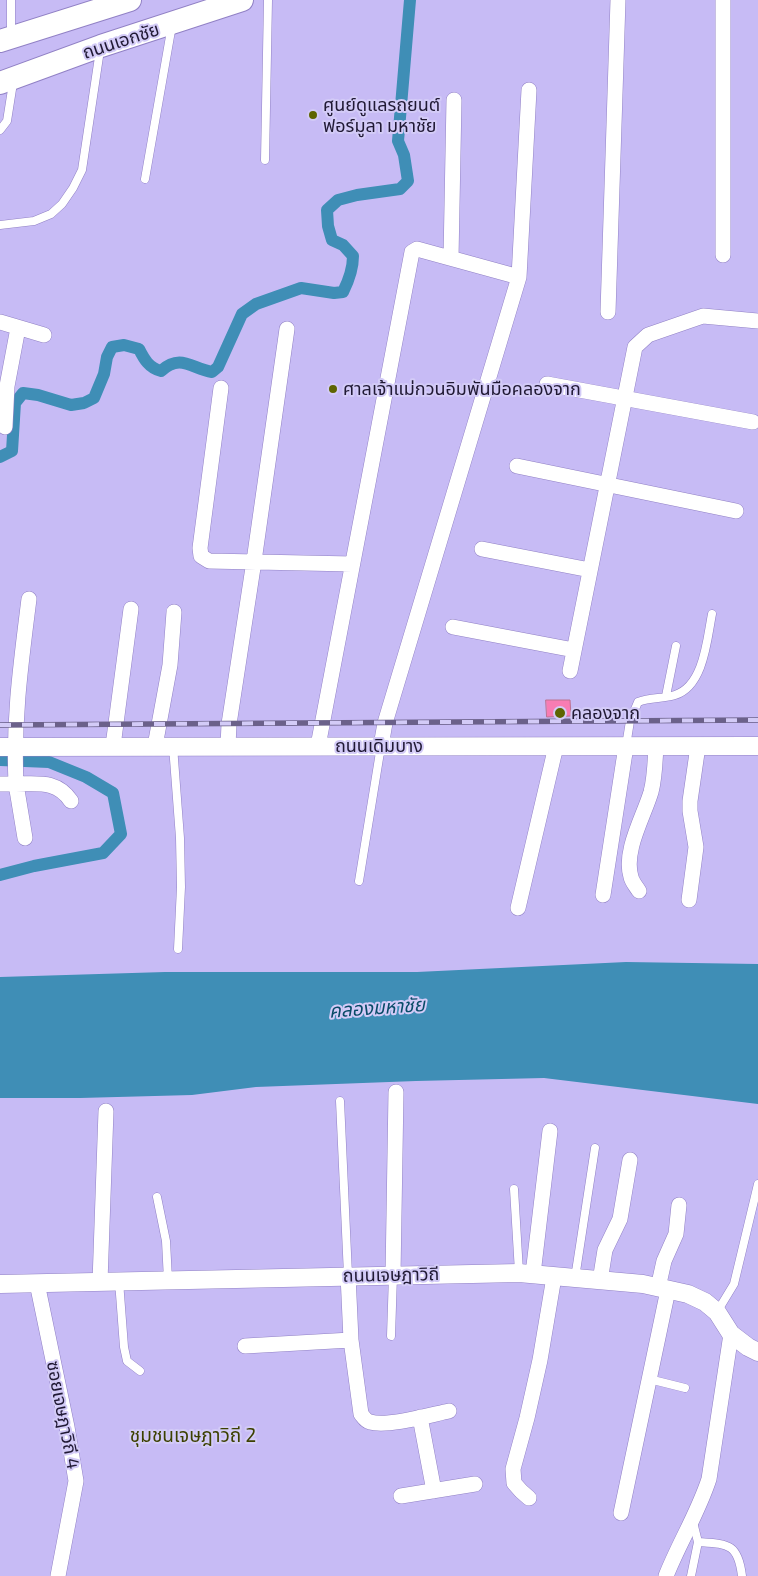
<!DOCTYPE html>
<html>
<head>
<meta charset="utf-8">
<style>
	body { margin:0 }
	canvas { display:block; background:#c7bbf5 }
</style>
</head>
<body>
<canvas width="758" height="1576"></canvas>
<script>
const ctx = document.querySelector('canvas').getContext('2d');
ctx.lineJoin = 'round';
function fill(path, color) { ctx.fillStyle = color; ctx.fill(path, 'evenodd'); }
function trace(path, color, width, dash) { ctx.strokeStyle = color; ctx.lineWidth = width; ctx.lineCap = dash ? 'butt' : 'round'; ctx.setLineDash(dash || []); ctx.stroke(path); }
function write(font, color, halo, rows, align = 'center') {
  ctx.font = font + ' "Exo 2","Noto Sans Thai",sans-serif'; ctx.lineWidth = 4; ctx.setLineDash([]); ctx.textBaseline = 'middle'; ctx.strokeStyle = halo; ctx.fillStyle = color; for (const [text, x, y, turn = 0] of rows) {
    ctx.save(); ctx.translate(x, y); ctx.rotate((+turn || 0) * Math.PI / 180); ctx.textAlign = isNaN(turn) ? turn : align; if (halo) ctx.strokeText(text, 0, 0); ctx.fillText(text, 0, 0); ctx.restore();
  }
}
const water = new Path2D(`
	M626,962L758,964V1104L544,1078L416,1081L256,1087L192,1095L80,1098H0V977L165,972H417Z`);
const canal = new Path2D(`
	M0,457L12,451L15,403L23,393L38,395L71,405L84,403L94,398L104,374L107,357L112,347L124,345L139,349C144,359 149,368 161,371C181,353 192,369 212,372L218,367L242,314L256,304L301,288L334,293L343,292C349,280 353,269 353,256L343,245L332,240L328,226L327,210L338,200L357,195L400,189L408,181L404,155L398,141L410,0
	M0,760L49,762L86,777L113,793L121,834L103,853L34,866L0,875`);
const building = new Path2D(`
	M546,700H570L571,716L547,717Z`);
const service = new Path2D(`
	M11,0V35
	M0,130L7,121L13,83
	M265,160L268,0
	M145,179L172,25
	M0,225L34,221L51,214L62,204L73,188L82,170L100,50
	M666,696L676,646
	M173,746L180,838L181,887L178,949
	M626,746L630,721L638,702C650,697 663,699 675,695C704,686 707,639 712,614
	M359,881L381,746
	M340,1101L348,1275
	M514,1189L519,1272
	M157,1197L166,1241L168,1280
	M575,1278L595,1148
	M119,1281L124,1347L127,1361L140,1371
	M717,1312L734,1284L758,1184
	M391,1336L393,1275
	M649,1379L685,1388
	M698,1542C728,1544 738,1543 742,1576
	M691,1576L698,1542L693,1522`);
const minor = new Path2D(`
	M723,255V0
	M451,258L454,100
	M608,312L618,0
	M0,322L44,335
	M547,384L753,422
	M221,388L200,548L201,556L209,561L352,564
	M5,427L7,386L18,328
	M517,466L736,511
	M482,549L590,570
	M453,627L574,650
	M570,671L635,347L648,335L703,316L758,321
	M113,746L131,609
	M155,746L170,665L174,612
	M228,746L229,724L254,561L287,329
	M318,746L412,252L417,249L519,277
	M381,746L385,723L519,277L529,90
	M0,784H16C13,719 21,663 29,599
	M25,838L16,784C38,784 57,780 71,801
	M639,891C636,886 632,882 631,877C623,851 644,816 651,792C655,777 655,761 656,746
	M603,895L626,746
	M689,900L696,847L690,811V801L698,746
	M518,908L556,746
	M533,1274L550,1131
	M348,1275L351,1340L361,1414C364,1418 366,1421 370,1422C388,1427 430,1415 449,1411
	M393,1275L396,1092
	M600,1281L605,1250L620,1219L630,1160
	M100,1282L106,1111
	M37,1283L67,1427L76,1481L58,1576
	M658,1288L664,1261L676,1234L679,1205
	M245,1346L351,1340
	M420,1417L434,1491
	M401,1496L475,1484
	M529,1498L521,1491L514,1483L513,1469L527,1418L540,1360L554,1277
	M621,1513L668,1290
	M666,1576C679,1543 698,1513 709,1479L731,1334`);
const tertiary = new Path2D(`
	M0,747L758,746
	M0,1284L519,1273L643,1284L688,1294L705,1302L717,1312L731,1334L748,1347L758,1352`);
const primary = new Path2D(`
	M0,41L130,0
	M0,83L101,46L242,0`);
const rail = new Path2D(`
	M0,725L758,720`);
const markers = [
	[313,115,5,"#5e6401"],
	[333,389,5,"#5e6401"],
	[560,713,6,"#5e6401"]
];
const streetNames = [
	["ถนนเอกชัย",121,41,-18],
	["ถนนเดิมบาง",379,746],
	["ถนนเจษฎาวิถี",391,1275,-1],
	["ซอยเจษฎาวิถี 4",63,1415,79]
];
const poiNames = [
	["ศูนย์ดูแลรถยนต์",323,105],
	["ฟอร์มูลา มหาชัย",323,126],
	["ศาลเจ้าแม่กวนอิมพันมือคลองจาก",343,389],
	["คลองจาก",571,713]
];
const waterNames = [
	["คลองมหาชัย",377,1008,-4]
];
const neighbourhoodNames = [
	["ชุมชนเจษฎาวิถี 2",193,1436]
];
fill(water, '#3f8eb6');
trace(canal, '#3f8eb6', 12);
fill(building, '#f87cb3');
trace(building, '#bc7291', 1);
trace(service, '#9181c5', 9);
trace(minor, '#9181c5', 16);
trace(tertiary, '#9181c5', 19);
trace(primary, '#9181c5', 24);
trace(service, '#fff', 8);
trace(minor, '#fff', 15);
trace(tertiary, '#fff', 18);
trace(primary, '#fff', 22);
trace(rail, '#6b618a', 5.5);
trace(rail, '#d3cbf7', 4, [11]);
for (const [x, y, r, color] of markers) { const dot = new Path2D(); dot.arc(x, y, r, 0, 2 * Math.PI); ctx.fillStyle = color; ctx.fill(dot); trace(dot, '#d3cbf7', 2); }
write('18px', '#201934', '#d3cbf7', streetNames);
write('18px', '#201934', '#d3cbf7', poiNames, 'left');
write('italic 19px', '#084b67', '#d3cbf7', waterNames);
write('19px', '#3c4000', '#d3cbf7', neighbourhoodNames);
</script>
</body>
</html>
